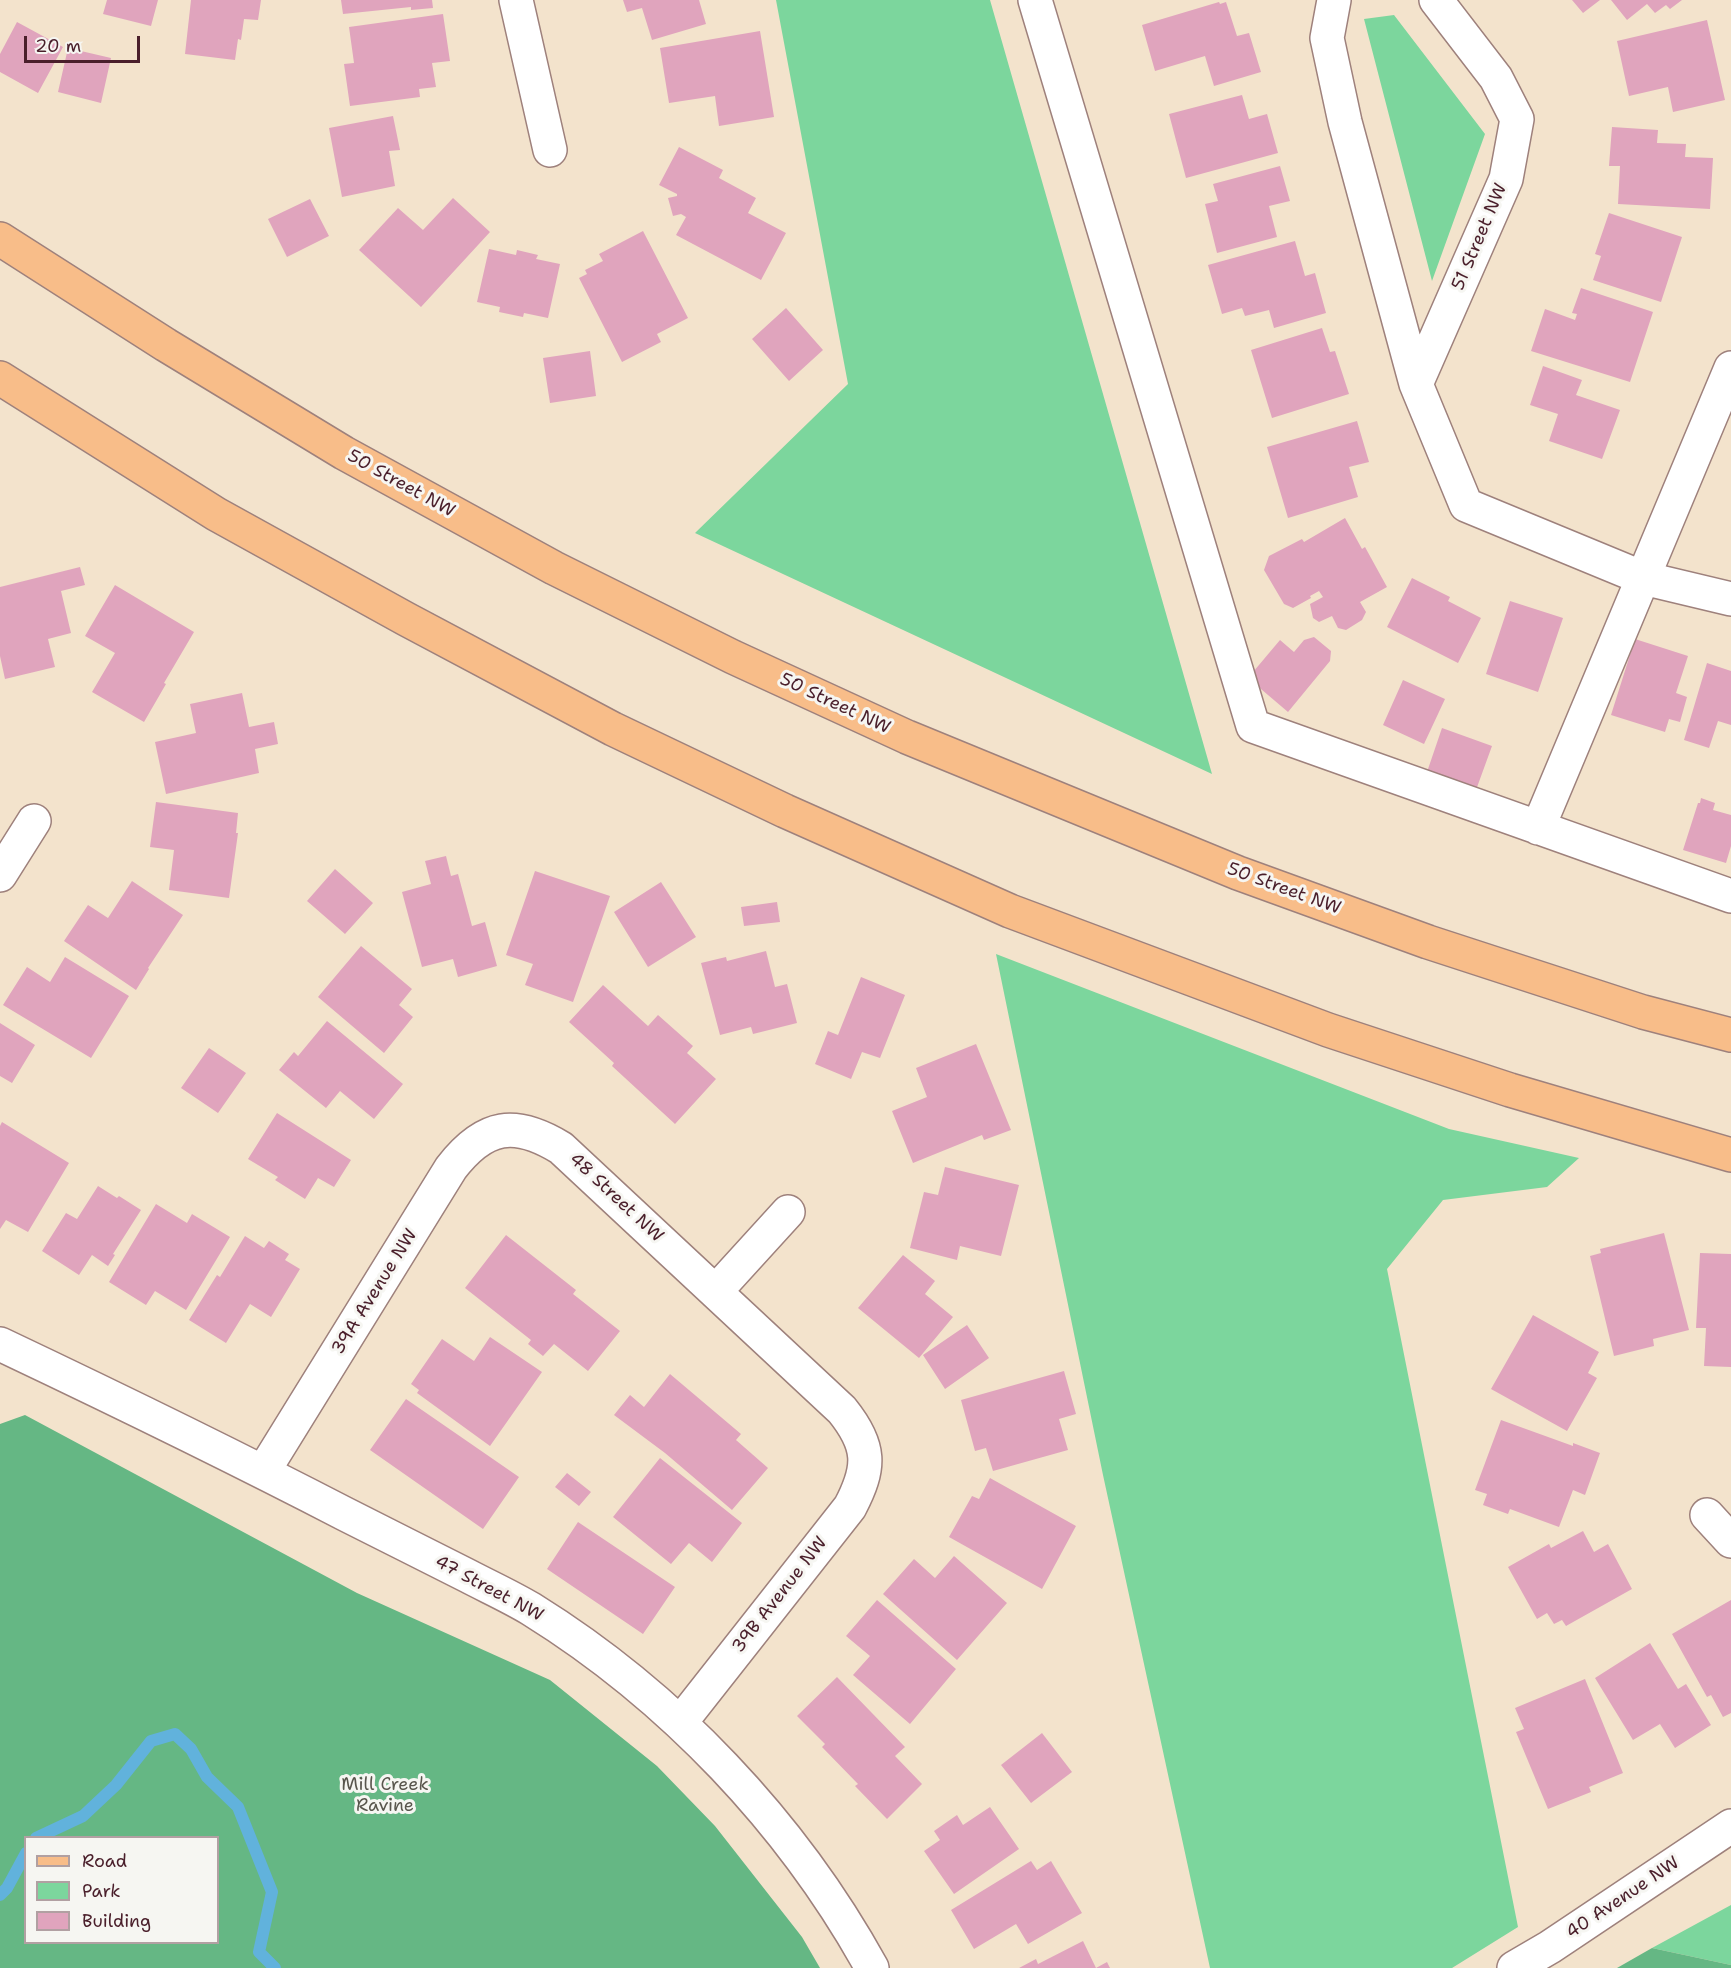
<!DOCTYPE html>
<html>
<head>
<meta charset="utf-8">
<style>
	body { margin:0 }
	#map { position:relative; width:1731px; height:1968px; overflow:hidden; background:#f3e3cc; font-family:"Shantell Sans",sans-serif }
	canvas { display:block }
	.legend { position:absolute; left:24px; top:1836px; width:195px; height:108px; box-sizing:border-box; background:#f6f6f2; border:2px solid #b1a0a2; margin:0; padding:8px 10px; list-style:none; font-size:18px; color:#4a1f2b }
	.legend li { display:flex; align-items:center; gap:12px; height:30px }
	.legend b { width:30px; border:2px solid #b1a0a2 }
	.scale { position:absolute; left:24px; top:36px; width:116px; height:27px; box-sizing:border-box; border:3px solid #4a1f2b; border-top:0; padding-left:8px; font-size:18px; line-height:21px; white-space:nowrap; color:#4a1f2b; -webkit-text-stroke:4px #f6f6f2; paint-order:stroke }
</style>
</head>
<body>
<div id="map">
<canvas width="1731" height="1968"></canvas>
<ul class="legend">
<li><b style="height:8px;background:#f8bd89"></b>Road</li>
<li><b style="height:16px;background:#7cd69d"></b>Park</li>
<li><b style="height:16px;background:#e0a4bd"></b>Building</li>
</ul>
<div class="scale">20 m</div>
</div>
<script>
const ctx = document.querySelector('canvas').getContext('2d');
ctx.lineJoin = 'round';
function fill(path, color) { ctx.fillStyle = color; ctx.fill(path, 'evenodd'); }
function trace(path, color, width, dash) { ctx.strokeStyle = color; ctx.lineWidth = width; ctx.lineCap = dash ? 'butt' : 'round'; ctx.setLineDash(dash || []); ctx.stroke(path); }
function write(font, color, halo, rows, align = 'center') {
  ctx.font = font + ' "Shantell Sans",sans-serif'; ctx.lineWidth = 6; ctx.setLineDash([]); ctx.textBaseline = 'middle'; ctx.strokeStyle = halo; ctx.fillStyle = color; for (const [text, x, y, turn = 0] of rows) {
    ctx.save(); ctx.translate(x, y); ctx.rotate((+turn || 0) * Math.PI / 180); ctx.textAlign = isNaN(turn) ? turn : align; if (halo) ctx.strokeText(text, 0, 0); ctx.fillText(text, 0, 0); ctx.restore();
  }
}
const green = new Path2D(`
	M776,0H990L1212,774L695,533L848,384Z
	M1394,15L1485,134L1432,281L1364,19Z
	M996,954L1449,1129L1579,1158L1547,1187L1443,1200L1387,1269L1518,1927L1452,1968H1210L1103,1475Z
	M1731,1905V1965L1652,1948Z`);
const forest = new Path2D(`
	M25,1415L357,1593L550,1680L657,1766L715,1826L802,1937L820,1968H0V1424ZM26,1838H218V1942H26Z
	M1652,1948L1731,1965V1968H1617Z`);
const stream = new Path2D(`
	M36,1838L83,1816L116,1785L151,1741L175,1734L191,1749L207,1777L238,1807L272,1892L259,1952L275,1968
	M0,1895L7,1888L26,1853`);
const building = new Path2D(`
	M107,0H158L151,26L103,14Z
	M191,0H261L258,20L244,19L241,40L238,39L235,60L185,54Z
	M341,0H432L433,8L411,10V7L343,14Z
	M623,0H699L706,24L652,40L642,8L627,12Z
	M1572,0H1600L1583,13Z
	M1611,0H1682L1670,9L1666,5L1655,13L1647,4L1627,20Z
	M1219,2L1220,4L1226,2L1237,36L1249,33L1261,72L1214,86L1205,56L1155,71L1142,25Z
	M443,14L450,61L432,63L436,87L419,89L420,97L350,106L344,64L354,63L349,27Z
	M1707,20L1725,100L1673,112L1668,87L1629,96L1617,41Z
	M17,22L63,47L38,93L0,72V54Z
	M760,31L774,117L719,126L715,96L669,103L660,48Z
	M68,48L111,58L101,103L58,92Z
	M1242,95L1249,119L1267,114L1278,153L1186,178L1169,114Z
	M393,116L400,150L389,151L395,186L342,197L329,128Z
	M1612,127L1658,130L1657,143L1686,144L1685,157L1713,158L1710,209L1618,204L1620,166H1609Z
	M679,147L723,170L719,178L756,198L748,213L786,233L761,280L676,235L686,217L681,214L673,216L668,198L677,196V194L659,185Z
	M1280,166L1290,201L1269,206L1277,237L1217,253L1205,204L1218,201L1213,184Z
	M453,198L490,232L421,307L359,250L398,208L423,230Z
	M310,199L329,236L287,257L268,219Z
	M1609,213L1682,237L1661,302L1593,280L1601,256L1595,254Z
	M643,231L688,318L657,334L661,342L622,362L579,278L587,274L585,270L603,261L599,254Z
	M1295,241L1305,276L1315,273L1326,313L1274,328L1269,310L1245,316L1242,308L1222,314L1208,265Z
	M489,249L516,255L517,250L538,255L536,259L560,264L548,318L524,313L523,317L499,312L500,307L477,302Z
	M1581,288L1653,312L1630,382L1531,351L1545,309L1575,320L1577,314L1572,313Z
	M786,308L823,350L789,381L752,339Z
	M1322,328L1330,352L1335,351L1349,394L1272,418L1251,350Z
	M590,351L596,396L550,403L543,358Z
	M1543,366L1582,380L1576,395L1620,410L1602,459L1549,441L1558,414L1530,405Z
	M1357,421L1369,462L1349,467L1358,497L1288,518L1267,447Z
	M1345,518L1362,549L1365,547L1387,587L1360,602L1366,612L1362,620L1346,630L1338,628L1332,616L1319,622L1313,618L1310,604L1323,597L1319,591L1310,596L1311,598L1293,608L1284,604L1264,570L1269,556L1302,539L1304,542Z
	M80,567L85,585L61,591L71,633L48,639L55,667L5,679L0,656V587Z
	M1412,578L1450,597L1448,601L1481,618L1458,663L1387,627Z
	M115,585L194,632L164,683L166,684L144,722L92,692L115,653L85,636Z
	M1510,601L1563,618L1538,692L1486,674Z
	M1314,637L1331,651L1330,661L1288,712L1248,678L1280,640L1294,652L1304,640Z
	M1635,639L1688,656L1676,693L1687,697L1680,722L1669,719L1665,732L1611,715Z
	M1707,663L1731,671V725L1718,721L1709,748L1684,740Z
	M1403,680L1445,699L1424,744L1383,725Z
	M242,693L249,727L274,722L278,744L255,749L259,773L166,794L155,742L196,733L190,704Z
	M1442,728L1492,746L1476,790L1427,772Z
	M1701,798L1715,803L1713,810L1731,815V846L1726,863L1683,850L1698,803H1700Z
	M156,802L238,813L236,833H238L229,898L169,890L174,850L150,847Z
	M446,856L451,876L458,874L472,926L485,922L497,966L458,977L453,959L422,967L402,892L431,884L425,861Z
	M335,869L373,903L345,934L307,901Z
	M535,871L610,896L573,1002L525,985L533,964L506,955Z
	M132,881L183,915L148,968L149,969L136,990L64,941L88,905L108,918Z
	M661,882L696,937L648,967L614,912Z
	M777,902L780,922L744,926L741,907Z
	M361,946L412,989L399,1005L413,1017L384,1053L318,997Z
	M766,951L775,987L787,984L797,1023L753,1034L751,1027L720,1035L701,963L726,957L727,961Z
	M65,957L129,996L91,1058L3,1005L27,967L50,982Z
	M861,977L905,995L880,1058L862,1052L851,1079L815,1064L828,1031L838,1035Z
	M603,985L648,1026L658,1015L693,1046L687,1053L716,1079L675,1124L612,1066L614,1063L569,1022Z
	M327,1021L403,1084L374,1119L340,1091L326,1108L279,1070L294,1052L298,1056Z
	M0,1023L35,1045L12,1083L0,1076Z
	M976,1044L1011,1130L984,1140L982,1135L913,1163L892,1111L927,1097L916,1068Z
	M209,1048L246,1073L218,1113L181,1088Z
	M277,1113L351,1160L334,1187L318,1178L305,1199L275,1180L278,1177L248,1159Z
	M2,1122L69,1163L28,1232L6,1220L0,1229V1126Z
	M945,1167L1019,1185L1001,1256L960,1246L957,1260L910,1248L924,1192L938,1195Z
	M98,1186L117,1198L119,1196L141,1210L113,1254L115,1255L108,1266L92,1255L79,1275L42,1251L66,1213L77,1219Z
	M156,1204L187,1223L192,1214L230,1237L186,1310L155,1291L146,1305L109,1282Z
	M1664,1233L1689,1330L1653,1339L1654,1346L1614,1356L1590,1256L1601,1253L1600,1249Z
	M506,1235L576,1290L573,1294L620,1331L588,1371L554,1344L543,1356L528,1344L531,1340L465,1288Z
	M245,1236L264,1248L269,1241L289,1254L285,1260L300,1269L271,1317L250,1304L226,1343L189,1320L217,1275L220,1277Z
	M1700,1253L1731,1254V1367L1704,1366L1706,1328H1696Z
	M903,1255L935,1281L925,1294L953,1317L919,1358L858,1308Z
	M1533,1315L1599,1352L1588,1373L1597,1378L1567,1431L1491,1389Z
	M967,1325L989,1358L945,1389L923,1355Z
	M490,1337L542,1372L490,1446L417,1393L419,1390L411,1384L442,1339L474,1361Z
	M1064,1371L1076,1414L1059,1419L1068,1450L993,1471L986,1448L975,1451L961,1400Z
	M670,1374L741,1434L736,1440L768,1468L732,1510L665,1453L614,1415L630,1395L644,1407Z
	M406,1399L519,1477L483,1529L370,1450Z
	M1501,1420L1573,1446V1443L1600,1453L1585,1495L1573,1490L1559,1527L1510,1509L1508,1514L1483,1505L1487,1494L1475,1490Z
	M660,1458L742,1523L712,1562L689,1543L671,1564L613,1517Z
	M567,1473L591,1492L579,1506L555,1487Z
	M990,1478L1076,1526L1042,1589L949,1537L972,1496L979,1499Z
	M578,1522L675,1587L643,1634L547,1569Z
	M1583,1531L1594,1552L1608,1544L1632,1589L1566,1626L1562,1620L1554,1624L1547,1613L1537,1619L1508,1567L1549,1544L1551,1548Z
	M954,1556L1007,1603L957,1660L883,1594L914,1559L935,1578Z
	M877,1600L956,1669L910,1724L853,1675L870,1656L846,1636Z
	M1731,1600V1713L1723,1717L1711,1695L1707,1697L1672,1634Z
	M1650,1643L1678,1689L1686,1684L1711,1725L1675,1748L1660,1724L1633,1740L1595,1678Z
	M837,1677L905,1747L895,1756L922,1784L887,1819L855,1786L858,1784L822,1747L825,1744L797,1716Z
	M1585,1679L1623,1773L1589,1787L1591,1792L1548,1809L1516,1732L1524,1729L1515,1708Z
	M1042,1733L1072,1772L1031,1803L1001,1765Z
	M990,1807L1019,1849L954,1894L924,1851L940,1840L934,1831L957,1815L963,1825Z
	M1031,1861L1037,1870L1051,1861L1082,1913L1028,1944L1016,1924L974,1949L951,1910Z
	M1083,1941L1096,1968L1107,1962L1110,1968H1019L1036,1959L1038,1964Z`);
const minor = new Path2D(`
	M516,0L550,150
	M1035,0L1253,726L1731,896
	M1334,0L1327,38L1345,122L1416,384L1466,505L1643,578L1731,599
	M1416,384L1506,179L1517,119L1496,78L1436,0
	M1538,828L1731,368
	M0,875L34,821
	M716,1291L788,1212
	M0,1344C116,1399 231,1455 345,1514C386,1535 427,1555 468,1576C489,1587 511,1597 531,1609C671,1696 792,1823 872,1968
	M263,1472L451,1168C485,1124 515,1120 561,1148L842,1410C871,1446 871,1467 850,1507L680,1723
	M1707,1515L1731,1541
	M1514,1968L1550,1947L1731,1826`);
const major = new Path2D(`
	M0,239L166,345L344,453L554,568L733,657L907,737L1238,873L1428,942L1643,1012L1731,1035
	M0,378L216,514L406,619L613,729L785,811L1010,911L1328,1030L1510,1090L1731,1155`);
const streetNames = [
	["51 Street NW",1480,237,-67],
	["50 Street NW",401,484,29],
	["50 Street NW",835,704,25],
	["50 Street NW",1284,889,20],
	["48 Street NW",616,1198,43],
	["39A Avenue NW",375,1292,-58],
	["47 Street NW",489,1589,28],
	["39B Avenue NW",780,1595,-52],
	["40 Avenue NW",1623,1898,-34]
];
const parkNames = [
	["Mill Creek",385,1785],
	["Ravine",385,1806]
];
fill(green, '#7cd69d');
fill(forest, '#65b784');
trace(stream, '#61b2dc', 12);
fill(building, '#e0a4bd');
trace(minor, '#9e817c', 36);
trace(major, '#9e817c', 36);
trace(minor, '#fff', 33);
trace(major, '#f8bd89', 33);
write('18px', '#4a1f2b', '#f6f6f2', streetNames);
write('18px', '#59564d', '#f6f6f2', parkNames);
</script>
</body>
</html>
